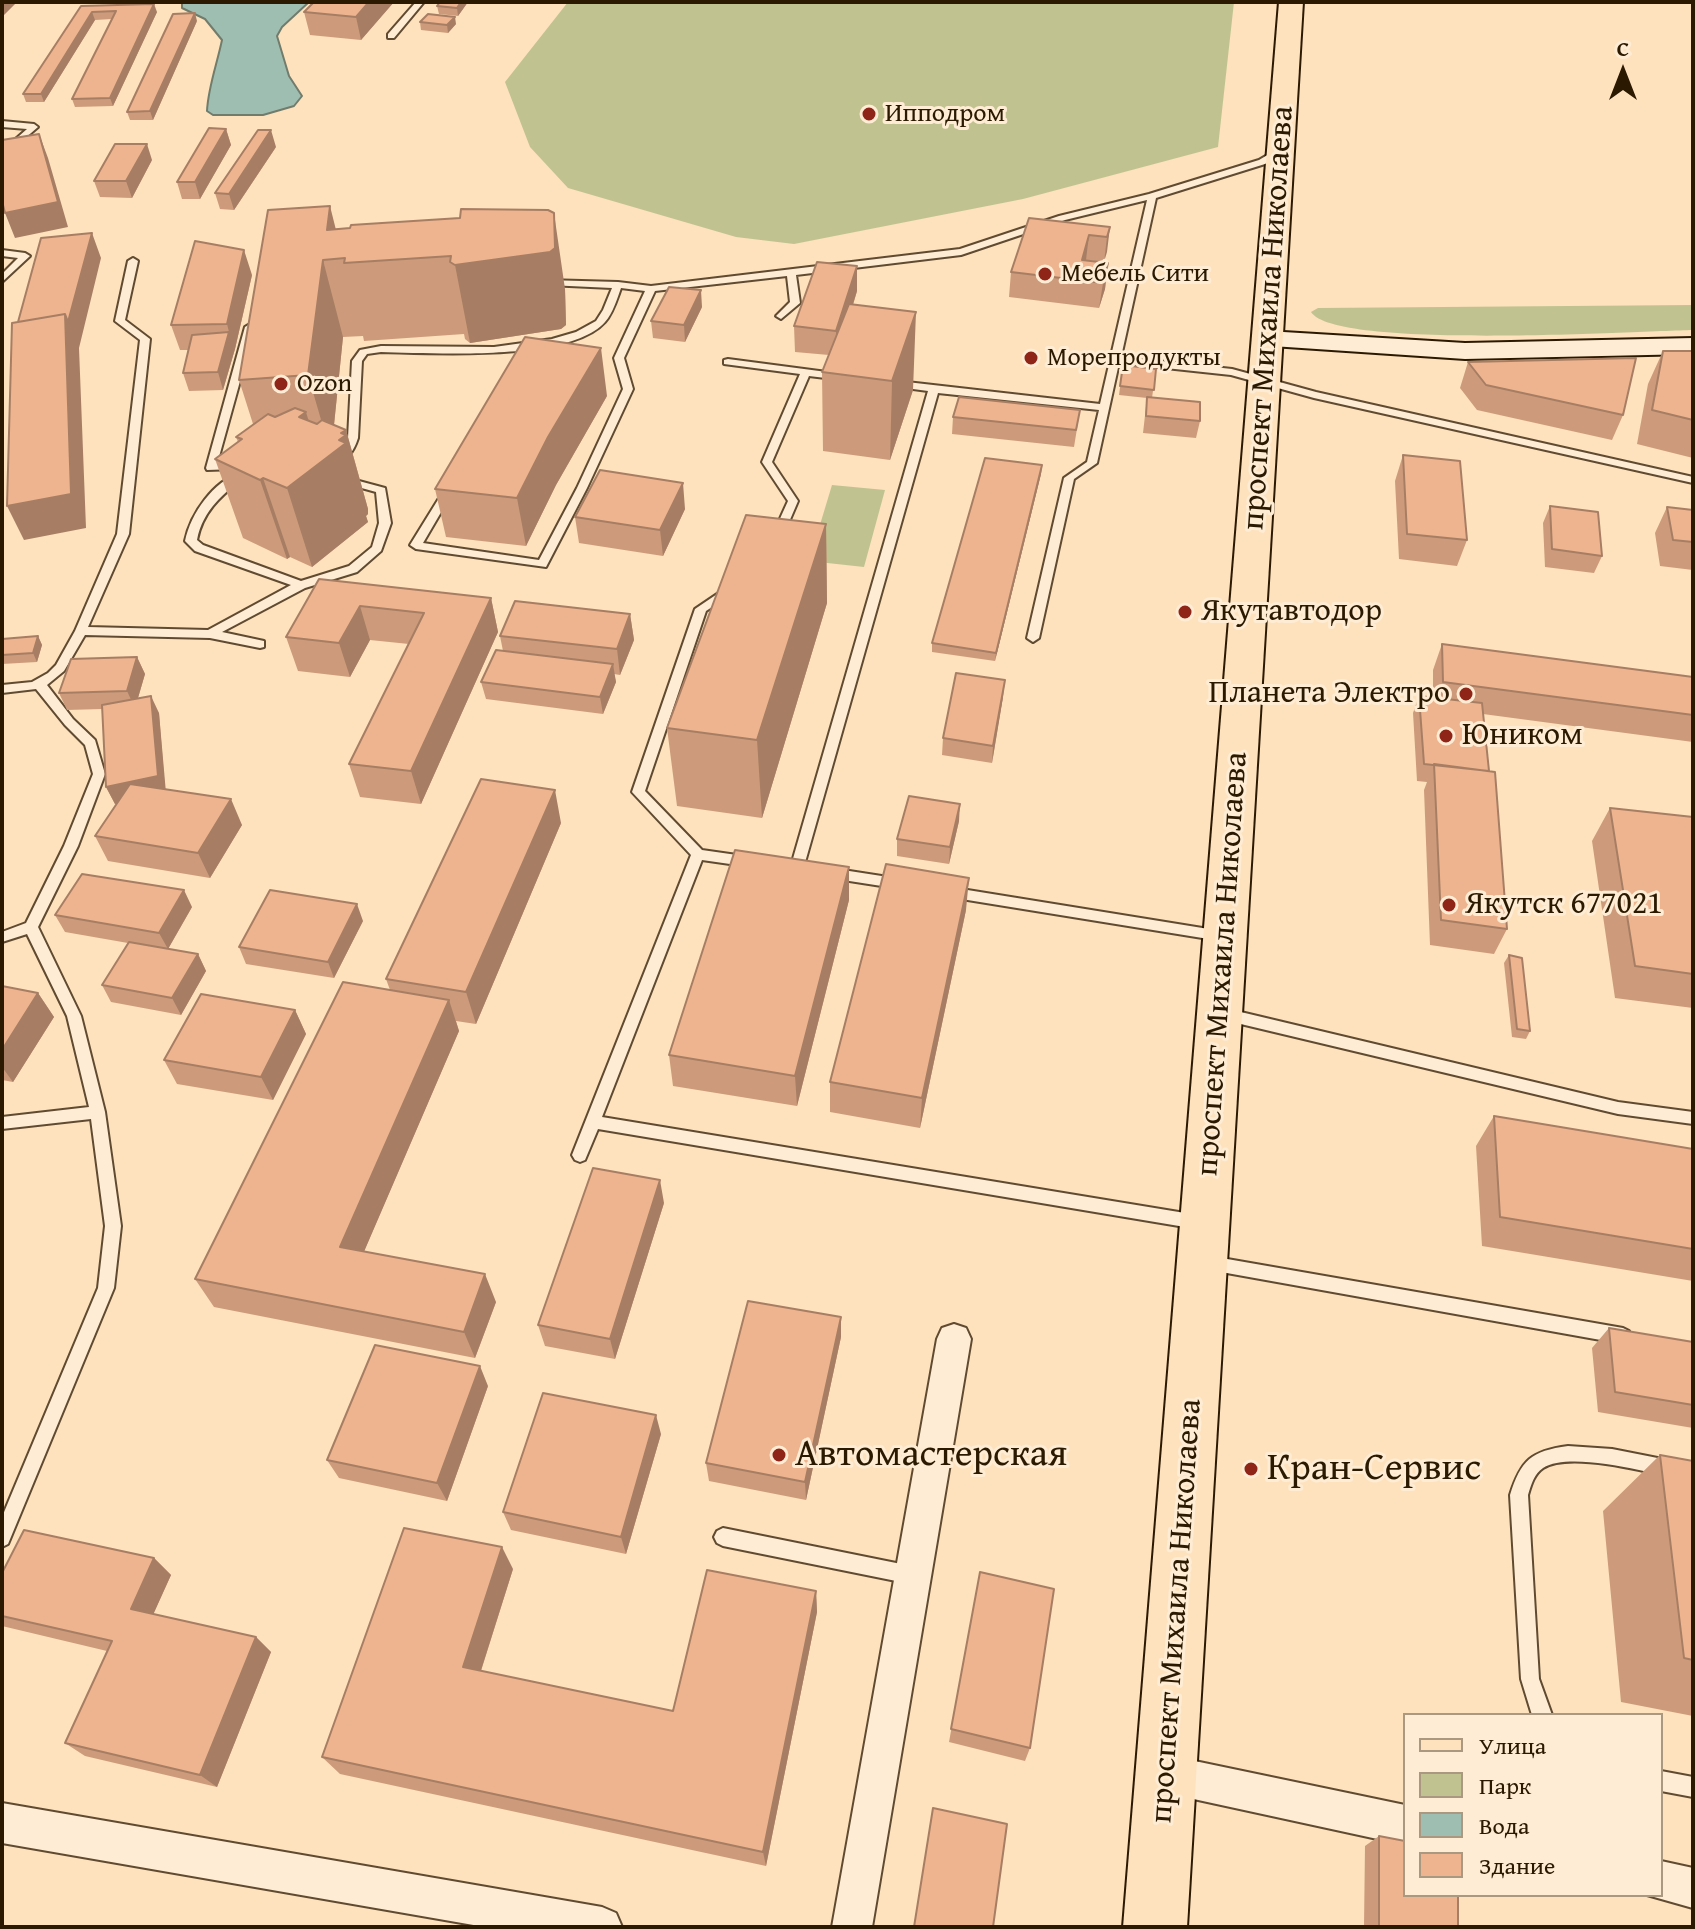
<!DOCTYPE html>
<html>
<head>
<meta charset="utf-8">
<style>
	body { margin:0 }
	#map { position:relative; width:1695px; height:1929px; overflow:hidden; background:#fde2bd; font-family:"Gentium Book Plus",serif }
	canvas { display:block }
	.frame { position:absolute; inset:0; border:4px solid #2c1902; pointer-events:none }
	.legend { position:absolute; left:1403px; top:1713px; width:260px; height:184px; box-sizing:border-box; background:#feecd4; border:2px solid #aa9880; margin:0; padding:10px 14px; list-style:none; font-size:24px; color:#2c1902 }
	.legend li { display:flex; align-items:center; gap:16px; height:40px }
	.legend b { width:40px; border:2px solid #aa9880 }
	.north { position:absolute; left:1583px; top:32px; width:80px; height:80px; -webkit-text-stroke:6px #feecd4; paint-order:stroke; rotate:0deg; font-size:22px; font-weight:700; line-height:32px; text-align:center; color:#2c1902 }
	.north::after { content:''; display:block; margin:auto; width:28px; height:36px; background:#2c1902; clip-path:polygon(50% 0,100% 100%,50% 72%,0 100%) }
</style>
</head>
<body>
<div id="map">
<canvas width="1695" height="1929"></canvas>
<div class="frame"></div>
<ul class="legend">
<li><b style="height:10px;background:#fde2bd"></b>Улица</li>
<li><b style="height:22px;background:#c0c390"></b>Парк</li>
<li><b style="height:22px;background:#9fbeb2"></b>Вода</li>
<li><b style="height:22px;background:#eeb48f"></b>Здание</li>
</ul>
<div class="north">С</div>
</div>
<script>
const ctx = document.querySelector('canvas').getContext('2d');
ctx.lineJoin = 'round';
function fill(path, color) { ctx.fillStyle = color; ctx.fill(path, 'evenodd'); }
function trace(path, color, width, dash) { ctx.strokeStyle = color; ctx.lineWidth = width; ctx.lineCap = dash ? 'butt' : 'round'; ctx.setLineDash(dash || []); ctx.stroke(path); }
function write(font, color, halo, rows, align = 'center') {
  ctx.font = font + ' "Gentium Book Plus",serif'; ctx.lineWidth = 6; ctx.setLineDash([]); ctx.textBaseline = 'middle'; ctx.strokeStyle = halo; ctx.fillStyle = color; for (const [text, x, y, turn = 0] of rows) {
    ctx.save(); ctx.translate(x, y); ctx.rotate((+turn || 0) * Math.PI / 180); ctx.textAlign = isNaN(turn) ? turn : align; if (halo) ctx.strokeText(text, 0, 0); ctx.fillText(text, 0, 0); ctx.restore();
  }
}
const green = new Path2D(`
	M568,2H1234L1218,147L1023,199L794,244L736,237L568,188L530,147L505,82Z
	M1693,305V330C1637,331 1335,350 1311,312L1318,308Z
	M832,485L885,490L864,567L809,561Z`);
const water = new Path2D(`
	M182,2H309L282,27L277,36L289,76L302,96L294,106L263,115H213L207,111C208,88 217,64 222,40L205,19L182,8Z`);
const lane = new Path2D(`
	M416,2H424L394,38H388V34Z
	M2,121L34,124L38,127L2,158V151L27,129L2,127Z
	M1281,147L1284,148V152L1265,164L1156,198L1121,357L1232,369L1316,392L1693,477V483L1314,398L1231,375L1119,363L1097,463L1074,479L1039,638L1033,642L1027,638L1064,478L1087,462L1099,410L938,393L802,873H792L790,869L928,391L898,387L893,384L898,381L1100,404L1147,200L1065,220L961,255L796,275L800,303L781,319L776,316L790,302L787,276L655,291L624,358L633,389L587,488L546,567L416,549L410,545L444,490L449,487L454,490L423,543L539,560L577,488L623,389L614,358L645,291L621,288C617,299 613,313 605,322C570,362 432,353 381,352L367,354L362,361L358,438C354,450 348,462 333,460L332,458L344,448L348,438L352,361L360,350L381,346L494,347L552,339L576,332L596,321L603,310L612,288L548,285L545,284V280L618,282L651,286L960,249L1059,216L1149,194L1259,160Z
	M2,250L25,253L30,256L2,282V274L18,258L2,256Z
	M133,258L138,261L125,320L150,339L129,534L88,627L208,630L291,585L195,551L185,541C191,513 213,482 241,472L246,475C224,494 203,509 197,540L203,545L301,581L349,566L372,547L379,523L376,492L340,482V478L344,477L385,488L391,523L381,551L357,572L305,588L222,632L264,641V647L260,648L210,638L85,635L64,671L47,685L73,719L95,740L105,774L78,846L38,927L81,1016L105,1112L121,1226L114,1288L8,1544L2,1547V1517L98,1288L105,1226L91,1119L2,1129V1117L89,1107L67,1016L27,934L2,942V932L26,923L64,846L93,774L85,745L65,725L36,689L2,693V685L32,682L48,673L56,665L75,631L117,534L140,340L115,321L128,261Z
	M250,324L255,327L217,464L236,463L241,466L236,469L207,470L206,468L245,327Z
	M728,359L842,374L847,377L842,380L809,376L772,462L798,501L783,536L779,537L773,534L788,501L762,462L800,374L724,364V360Z
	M729,586L735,590L733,593L706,611L645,791L702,850L751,857L758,862L751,867L702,860L602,1117L1197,1215L1203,1217L1205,1222L1203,1227L1197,1229L598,1129L585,1160L580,1162L575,1160L572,1155L691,855L632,792L695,609Z
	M830,868L901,879L908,884L901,889L830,878L823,873Z
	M949,887L1221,931L1226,932L1228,936L1226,940L1221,941L949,897L942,892Z
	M1224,1008L1618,1102L1693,1112V1124L1618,1114L1224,1020L1219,1018L1217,1014L1219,1010Z
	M1210,1256L1623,1328L1629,1331L1631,1336L1629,1341L1623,1344L1210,1270L1204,1268L1202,1263L1204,1258Z
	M1568,1446L1612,1449L1693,1465V1483C1660,1475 1572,1450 1543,1468C1534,1474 1531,1485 1528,1495L1539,1679L1552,1715H1532L1521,1679L1510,1495C1521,1460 1531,1451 1568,1446Z
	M723,1528L911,1566L917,1569L920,1575L917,1581L911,1584L723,1546L717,1543L714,1537L717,1531Z
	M1661,1771L1693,1777V1797L1661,1791Z`);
const street = new Path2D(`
	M954,1324L966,1328L971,1339L872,1927H832L937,1339L942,1328Z
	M1166,1755L1405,1805V1845L1166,1793L1152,1788L1147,1774L1152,1760Z
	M2,1803L602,1907L616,1913L622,1927H485L2,1843Z
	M1661,1861L1693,1868V1908L1647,1895H1661Z`);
const secondary = new Path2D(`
	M1267,331L1465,343L1693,338V354L1465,359L1257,345L1253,339L1257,333Z`);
const primary = new Path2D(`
	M1279,2H1303L1187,1927H1123Z`);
const wall = new Path2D(`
	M394,2L361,40L310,35L304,12Z
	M468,2L458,16L439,14L437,6Z
	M81,6L157,12L113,106L75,107L72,99L112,19L95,20L44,102H26L23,94Z
	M197,21L153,120H130L127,112Z
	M420,22L456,24L448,33L421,30Z
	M226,129L231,145L200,199H182L177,182Z
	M276,147L234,210L220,209L215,193Z
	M152,160L132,198L100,197L94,181Z
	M1029,218L1110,227L1104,262L1086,260V261L1108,263L1105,289L1099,308L1009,297L1011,272Z
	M351,225L565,289L566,325L561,329L470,343L465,339L464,334L364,341L363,336L343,337L334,425L346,430L368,509V514L366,516L368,522L312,567L290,557L287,559L243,538L215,459L238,442L236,437L253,424L239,380L335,229L350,228Z
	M252,275L235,349L223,390L189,391L183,373L188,350H180L171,325Z
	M857,291L853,305L913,390L890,460L823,451L822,372L829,355L795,352L794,326Z
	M702,307L685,342L653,338L651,321Z
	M1663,351H1693V458L1637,444L1648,384Z
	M1468,362L1623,415L1612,440L1477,410L1460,388Z
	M1123,365L1156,369L1152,398L1200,421L1196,438L1143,433L1147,398L1119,395Z
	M607,396L556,485L526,546L446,537L435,489Z
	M1080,410L1074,447L952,434L953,417Z
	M1403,455L1467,540L1457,566L1399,559L1395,481Z
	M1042,465L1041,474L995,661L932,652V643Z
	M1550,506L1602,556L1594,573L1545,567L1543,523Z
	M1667,507L1693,510V570L1660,566L1655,533Z
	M685,509L663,556L579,543L575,517Z
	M826,524L827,603L762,818L677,806L667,728Z
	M319,579L491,598L498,632L421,804L360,797L349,764L409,644L370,640L350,677L298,671L286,637Z
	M630,614L634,640L620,675L614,674L616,682L603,714L486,699L481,682L503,651L500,636Z
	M38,636L42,645L37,662L2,664V639Z
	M1442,644L1693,677V742L1483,714L1507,929L1494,954L1430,945L1424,790L1427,782L1417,781L1413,713L1419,696L1433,698V670Z
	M137,657L145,674L138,698L159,713L165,789L242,825L210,878L108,861L95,836L117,803L115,804L106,787L102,709L67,710L59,693Z
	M1003,697L992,763L942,755L943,738Z
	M1610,808L1693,817V1008L1615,998L1592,841Z
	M959,821L949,864L897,856V839Z
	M561,823L476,1024L456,1021L459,1031L364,1251L496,1302L475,1358L214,1307L195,1279L390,990L386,979Z
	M849,867V900L797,1106L673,1086L669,1055Z
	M192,907L168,949L198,954L206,971L181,1015L111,1002L102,985L128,943L65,932L55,915Z
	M966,910L920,1128L830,1112V1082Z
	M363,921L334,978L246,964L239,947Z
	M1509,955L1530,1031L1526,1039L1512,1037L1504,963Z
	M2,986L38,993L54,1017L13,1082L2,1080Z
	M295,1010L306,1034L273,1100L177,1084L164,1060Z
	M1494,1116L1693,1149V1281L1482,1246L1476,1146Z
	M664,1203L615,1359L545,1346L538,1325Z
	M1609,1328L1693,1342V1428L1598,1412L1592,1348Z
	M841,1337L806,1500L709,1481L706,1463Z
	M488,1386L447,1501L339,1478L327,1460Z
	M661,1434L626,1554L511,1530L503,1512Z
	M1660,1455L1693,1461V1716L1621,1702L1603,1511Z
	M154,1558L171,1575L153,1614L256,1637L271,1652L217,1787L85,1756L65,1743L107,1651L2,1626V1573Z
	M513,1569L481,1671L673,1711L816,1591L817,1612L766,1866L340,1774L322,1757Z
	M980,1572L1030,1748L1025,1761L949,1742Z
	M1379,1836L1458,1927H1364L1365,1846Z`);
const shadedWall = new Path2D(`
	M2,2H17L4,15L2,9Z
	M369,2H394L361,40L356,17Z
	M461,2H468L458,16L457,8Z
	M154,4L157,12L113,106L110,98Z
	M92,12L95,20L44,102L41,94Z
	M195,13L197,21L153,120L150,111Z
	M455,17L456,24L448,33L447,25Z
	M226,129L231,145L200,199L195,182Z
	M271,130L276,147L234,210L229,194Z
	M39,134L48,158L68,227L15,238L5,213Z
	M147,144L152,160L132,198L126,181Z
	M330,206L343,258L327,230Z
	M554,213L565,289L566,325L561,329L470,343L455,265Z
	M1110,227L1107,252L1104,262L1107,237Z
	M92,233L101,258L79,348L86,528L24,540L7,506L65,314Z
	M1089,235L1086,260L1080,280L1082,260Z
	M244,250L252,275L235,349L223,390L218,372L229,332L227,324Z
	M323,260L343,337L331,454L308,375Z
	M1108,263L1105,289L1099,308L1103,283Z
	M857,266V291L837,356L836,331Z
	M701,290L702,307L685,342L684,325Z
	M916,312L913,390L890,460L892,381Z
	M601,348L607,396L556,485L526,546L517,498L548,437Z
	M306,412L321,462L339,440L341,433L346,430L368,509V514L366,516L368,522L312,567L287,488L299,417Z
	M1042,465L1041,474L995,661L996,653Z
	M263,478L290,557L287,559L260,480Z
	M683,483L685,509L663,556L660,530Z
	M826,524L827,603L762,818L757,740Z
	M491,598L498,632L421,804L411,771Z
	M360,606L370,640L350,677L339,643Z
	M630,614L634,640L620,675L617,649Z
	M38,636L42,645L37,662L33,653Z
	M137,657L145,674L135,708L127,691Z
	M613,664L616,682L603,714L600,697Z
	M1005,680L1003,697L992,763L993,746Z
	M151,696L159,713L166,793L115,804L106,787Z
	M555,790L561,823L476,1024L466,992Z
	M231,799L242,825L210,878L198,853Z
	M960,804L959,821L949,864L950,847Z
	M849,867V900L797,1106L795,1076Z
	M969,878L966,910L920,1128L922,1098Z
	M184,890L192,907L168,949L159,933Z
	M357,904L363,921L334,978L328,962Z
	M198,954L206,971L181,1015L172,998Z
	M38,993L54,1017L13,1082L2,1067V1050Z
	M449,1000L459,1031L354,1275L340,1247Z
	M295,1010L306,1034L273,1100L261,1077Z
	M660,1180L664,1203L615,1359L610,1339Z
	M485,1274L496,1302L475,1358L464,1332Z
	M841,1317V1337L806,1500L805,1482Z
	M480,1366L488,1386L447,1501L437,1483Z
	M656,1415L661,1434L626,1554L621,1537Z
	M502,1547L513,1569L476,1686L463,1667Z
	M154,1558L171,1575L149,1624L131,1609Z
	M816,1591L817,1612L766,1866L763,1852Z
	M256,1637L271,1652L217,1787L200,1775Z`);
const building = new Path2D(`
	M314,2H369L356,17L304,12Z
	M440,2H461L457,8L437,6Z
	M154,4L110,98L72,99L116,11L92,12L41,94H23L81,6Z
	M195,13L150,111L127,112L173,14Z
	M428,14L455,17L447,25L420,22Z
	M209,128L226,129L195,182H177Z
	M258,130H271L229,194L215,193Z
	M39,134L58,202L5,213L2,201V140Z
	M115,144H147L126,181H94Z
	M330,206L327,230L350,228L351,225L460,218L461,209L548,210L554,213L555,248L550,252L455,265L450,262L451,256L344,263L345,258L323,260L308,375L239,380L268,210Z
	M1029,218L1110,227L1107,237L1089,235L1082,260L1108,263L1103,283L1011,272Z
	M92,233L68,322L65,314L18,322L41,238Z
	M195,241L244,250L227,324L171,325Z
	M817,262L857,266L836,331L794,326Z
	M669,287L701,290L684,325L651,321Z
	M849,304L916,312L892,381L822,372Z
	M65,314L71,494L7,506L12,323Z
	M229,332L218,372L183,373L192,335Z
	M525,337L601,348L548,437L517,498L435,489Z
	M1663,351H1693V420L1652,410Z
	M1636,358L1623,415L1486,385L1468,362Z
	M1123,365L1156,369L1154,390L1120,386Z
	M959,397L1080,410L1076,430L953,417Z
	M1147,397L1200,402V421L1146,416Z
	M295,408L306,412L299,417L317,424L322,420L346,430L341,433L346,435L339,440L346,443L287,488L263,478L260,480L215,459L242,439L236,437L268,414L275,417Z
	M1403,455L1460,461L1467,540L1407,534Z
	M985,458L1042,465L996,653L932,643Z
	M600,470L683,483L660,530L575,517Z
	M1550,506L1598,512L1602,556L1552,549Z
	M1667,507L1693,510V542L1673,540Z
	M746,515L826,524L757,740L667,728Z
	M319,579L491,598L411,771L349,764L424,613L360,606L339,643L286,637Z
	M515,601L630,614L617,649L500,636Z
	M38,636L33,653L2,655V639Z
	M1442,644L1693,677V715L1443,682Z
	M496,650L613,664L600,697L481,682Z
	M137,657L127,691L59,693L71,659Z
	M956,673L1005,680L993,746L943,738Z
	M151,696L158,776L106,787L102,705Z
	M1419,696L1482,703L1489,771L1424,764Z
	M1434,764L1495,772L1507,929L1441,920Z
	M481,779L555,790L466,992L386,979Z
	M130,784L231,799L198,853L95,836Z
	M909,796L960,804L950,847L897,839Z
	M1610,808L1693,817V974L1635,966Z
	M735,850L849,867L795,1076L669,1055Z
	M886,864L969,878L922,1098L830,1082Z
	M82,874L184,890L159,933L55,915Z
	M270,890L357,904L328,962L239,947Z
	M129,942L198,954L172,998L102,985Z
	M1509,955L1522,958L1530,1031L1517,1029Z
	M343,982L449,1000L340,1247L485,1274L464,1332L195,1279Z
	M2,986L38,993L2,1050Z
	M201,994L295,1010L261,1077L164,1060Z
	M1494,1116L1693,1149V1249L1500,1217Z
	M593,1168L660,1180L610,1339L538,1325Z
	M748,1301L841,1317L805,1482L706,1463Z
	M1609,1328L1693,1342V1405L1615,1392Z
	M375,1345L480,1366L437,1483L327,1460Z
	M543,1393L656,1415L621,1537L503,1512Z
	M1660,1455L1693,1461V1660L1684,1658Z
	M404,1528L502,1547L463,1667L673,1711L707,1570L816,1591L763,1852L322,1757Z
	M24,1530L154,1558L131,1609L256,1637L200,1775L65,1743L112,1641L2,1616V1573Z
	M980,1572L1054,1589L1030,1748L951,1729Z
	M933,1808L1007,1824L993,1927H914Z
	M1379,1836L1405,1841V1895H1458V1927H1379Z`);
const markers = [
	[869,114,8,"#8f2418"],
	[1045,274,8,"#8f2418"],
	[1031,358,8,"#8f2418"],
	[281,384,8,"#8f2418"],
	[1185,612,8,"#8f2418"],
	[1466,694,8,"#8f2418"],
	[1446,736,8,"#8f2418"],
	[1449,905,8,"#8f2418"],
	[779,1455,8,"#8f2418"],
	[1251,1469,8,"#8f2418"]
];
const farPoinames = [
	["Ипподром",885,114],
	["Мебель Сити",1061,274],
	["Морепродукты",1047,358],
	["Ozon",297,384]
];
const streetNames = [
	["проспект Михаила Николаева",1269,318,-86],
	["проспект Михаила Николаева",1223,964,-86],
	["проспект Михаила Николаева",1177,1611,-86]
];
const poiNames = [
	["Якутавтодор",1201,612],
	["Планета Электро",1450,694,"right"],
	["Юником",1462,736],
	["Якутск 677021",1465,905]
];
const nearPoinames = [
	["Автомастерская",795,1455],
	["Кран-Сервис",1267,1469]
];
fill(green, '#c0c390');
fill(water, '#9fbeb2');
trace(water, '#717c6c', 2);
trace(lane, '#604b31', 4);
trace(street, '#604b31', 4);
trace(secondary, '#2c1902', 4);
trace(primary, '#2c1902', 4);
fill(lane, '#feecd4');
fill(street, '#feecd4');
fill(secondary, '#feecd4');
fill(primary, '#fde2bd');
fill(wall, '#cd9b7b');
fill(shadedWall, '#a77e64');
fill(building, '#eeb48f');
trace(building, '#a77e64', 2);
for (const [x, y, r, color] of markers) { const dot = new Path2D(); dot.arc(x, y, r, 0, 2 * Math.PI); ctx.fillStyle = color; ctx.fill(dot); trace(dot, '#feecd4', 3); }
write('26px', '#2c1902', '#feecd4', farPoinames, 'left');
write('32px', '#2c1902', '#feecd4', streetNames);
write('32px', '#2c1902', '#feecd4', poiNames, 'left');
write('38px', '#2c1902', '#feecd4', nearPoinames, 'left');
</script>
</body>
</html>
